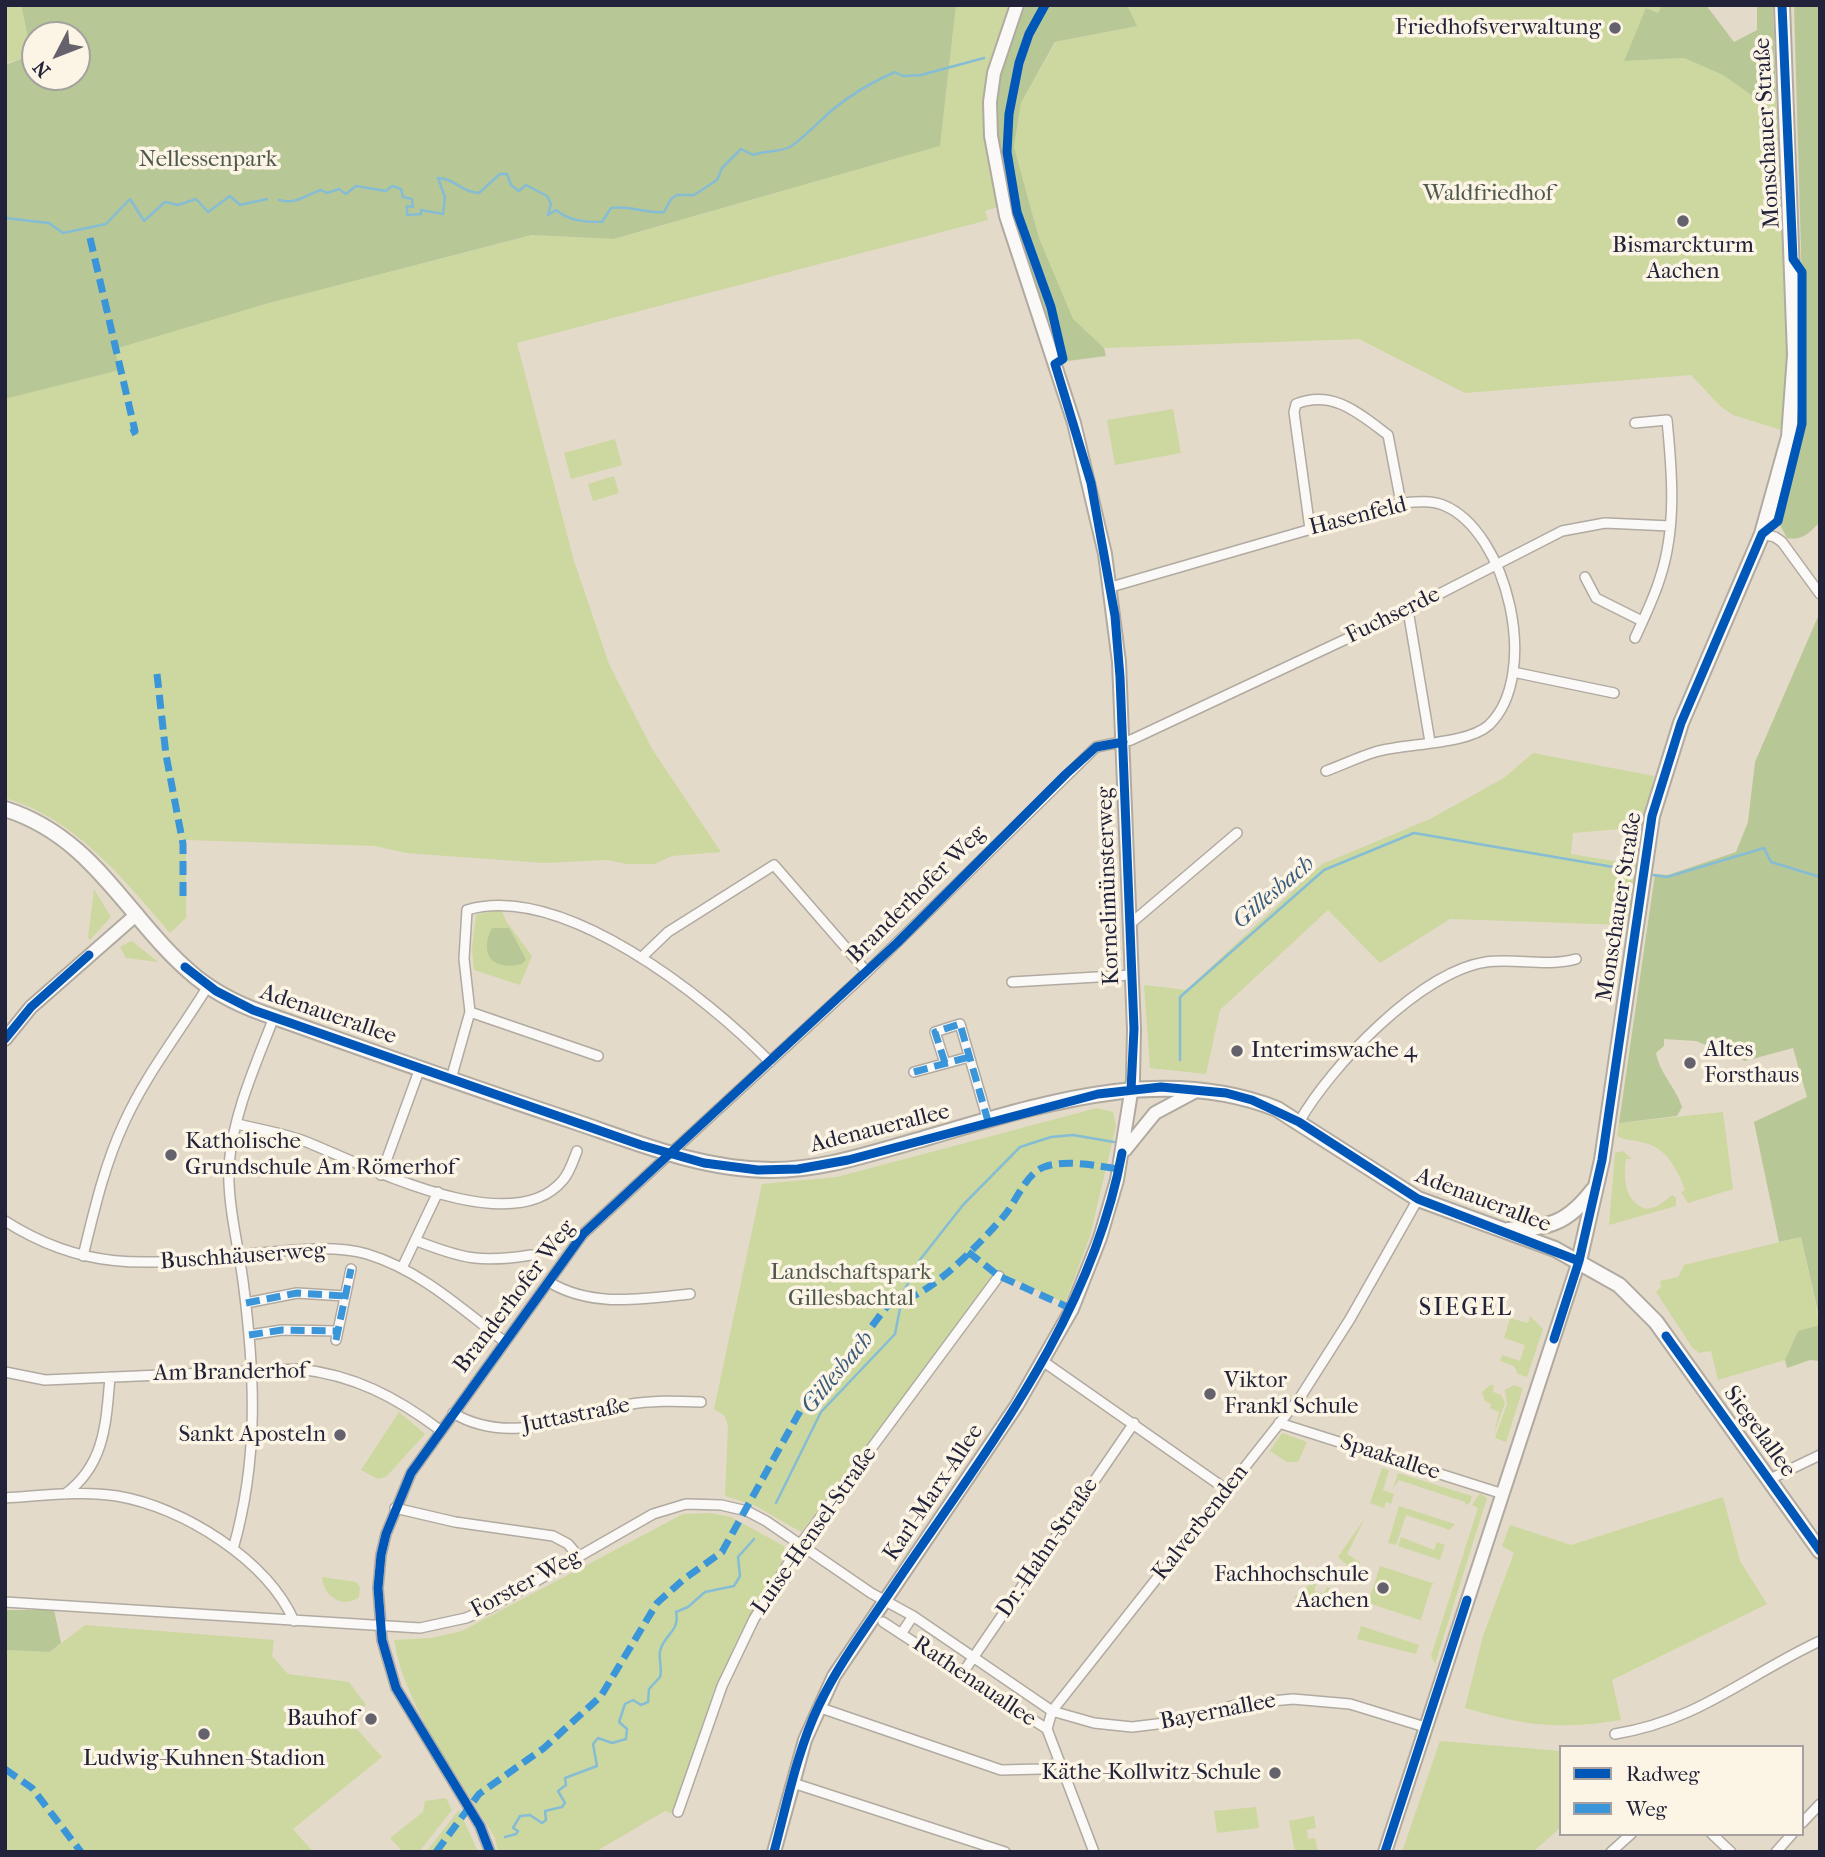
<!DOCTYPE html>
<html>
<head>
<meta charset="utf-8">
<style>
	body { margin:0 }
	#map { position:relative; width:1825px; height:1857px; overflow:hidden; background:#e4dac9; font-family:"IM FELL French Canon",serif }
	canvas { display:block }
	.frame { position:absolute; inset:0; border:7px solid #22223b; pointer-events:none }
	.legend { position:absolute; left:1559px; top:1745px; width:245px; height:91px; box-sizing:border-box; background:#fcf5e5; border:2px solid #a5a1a1; margin:0; padding:9px 12px; list-style:none; font-size:21px; color:#22223b }
	.legend li { display:flex; align-items:center; gap:14px; height:35px }
	.legend b { width:35px; border:2px solid #a5a1a1 }
	.north { position:absolute; left:21px; top:21px; width:70px; height:70px; box-sizing:border-box; background:#fcf5e5; border:2px solid #a5a1a1; border-radius:50%; rotate:228deg; font-size:19px; font-weight:700; line-height:28px; text-align:center; color:#22223b }
	.north::after { content:''; display:block; margin:auto; width:24px; height:32px; background:#66626d; clip-path:polygon(50% 0,100% 100%,50% 72%,0 100%) }
</style>
</head>
<body>
<div id="map">
<canvas width="1825" height="1857"></canvas>
<div class="frame"></div>
<ul class="legend">
<li><b style="height:9px;background:#0057b8"></b>Radweg</li>
<li><b style="height:9px;background:#3b95d9"></b>Weg</li>
</ul>
<div class="north">N</div>
</div>
<script>
const ctx = document.querySelector('canvas').getContext('2d');
ctx.lineJoin = 'round';
function fill(path, color) { ctx.fillStyle = color; ctx.fill(path, 'evenodd'); }
function trace(path, color, width, dash) { ctx.strokeStyle = color; ctx.lineWidth = width; ctx.lineCap = dash ? 'butt' : 'round'; ctx.setLineDash(dash || []); ctx.stroke(path); }
function write(font, color, halo, rows, align = 'center') {
  ctx.font = font + ' "IM FELL French Canon",serif'; ctx.lineWidth = 7; ctx.setLineDash([]); ctx.textBaseline = 'middle'; ctx.strokeStyle = halo; ctx.fillStyle = color; for (const [text, x, y, turn = 0] of rows) {
    ctx.save(); ctx.translate(x, y); ctx.rotate((+turn || 0) * Math.PI / 180); ctx.textAlign = isNaN(turn) ? turn : align; if (halo) ctx.strokeText(text, 0, 0); ctx.fillText(text, 0, 0); ctx.restore();
  }
}
const green = new Path2D(`
	M5,5H21L32,55L5,64Z
	M956,5H1011C1004,24 995,42 990,61C976,110 989,159 998,207L985,211L988,220L517,343L574,561L609,664L652,749L721,852L672,856L654,864H627L608,860L543,863L406,853L375,846L186,840V918L170,933C123,879 77,819 5,798V399L120,370L115,349L269,303L533,235L615,239L940,146Z
	M1127,5H1662L1658,13L1647,8L1624,61L1684,58L1723,75L1757,99L1776,98L1790,367L1784,431L1733,415L1720,406L1691,375L1465,393L1359,339L1104,348L1073,320L1039,238L1014,147L1021,103L1056,42L1136,26Z
	M1173,409L1181,453L1115,465L1107,420Z
	M615,439L622,465L571,479L564,453Z
	M614,476L619,493L593,501L588,484Z
	M1533,753L1654,776L1644,827L1573,833L1571,854L1638,865L1628,925L1450,919L1380,963L1328,910L1220,1010L1206,1074L1150,1068L1144,985L1186,990L1322,864L1430,819L1504,778Z
	M94,889L111,917L90,940L88,938Z
	M501,909L506,921L532,956L520,985L474,970L472,948L476,915Z
	M131,941L133,942L158,962L126,958L120,947Z
	M1097,1108L1113,1112L1116,1126L1090,1236L1065,1303L999,1272L801,1532L754,1505L725,1496L728,1426L725,1416L714,1409L762,1184L837,1177Z
	M1723,1112L1733,1189L1688,1203L1681,1192L1685,1190C1678,1171 1667,1148 1645,1143C1635,1140 1626,1141 1617,1136L1619,1123Z
	M1623,1151L1632,1159H1626C1623,1180 1625,1203 1647,1209L1658,1206L1672,1195L1676,1198V1206L1609,1225L1615,1153Z
	M1801,1237L1820,1325L1798,1331L1785,1360L1718,1380L1711,1351L1699,1353L1692,1347L1656,1292L1661,1287L1660,1281L1678,1277L1684,1265Z
	M1530,1316L1543,1329L1527,1377L1518,1374L1514,1366L1500,1361L1502,1355L1520,1361L1525,1345L1504,1338L1510,1318L1528,1323Z
	M1490,1385H1494L1493,1392L1501,1395L1505,1403L1494,1434L1499,1412L1490,1408L1491,1404L1485,1401L1482,1392Z
	M1514,1385L1523,1388L1506,1442L1495,1438L1507,1404L1505,1390Z
	M399,1412L425,1434L386,1477L378,1479L361,1470Z
	M1282,1433L1307,1442L1298,1462H1287L1270,1451Z
	M1382,1468L1389,1470L1383,1490L1394,1494L1391,1504L1386,1502L1384,1508L1370,1503Z
	M1398,1473L1472,1496L1470,1503L1465,1505V1502L1399,1480L1393,1489Z
	M1480,1493L1487,1498L1435,1664L1431,1656L1478,1508L1472,1505Z
	M1723,1497L1740,1561L1767,1604L1612,1680L1621,1720C1558,1730 1526,1726 1465,1708L1483,1636L1514,1553L1502,1546L1510,1525L1571,1545Z
	M1399,1506L1455,1524L1454,1525L1450,1530L1406,1515L1396,1545L1388,1543Z
	M710,1513L731,1517L784,1546L785,1556L740,1634L713,1692L676,1815L665,1811L595,1852H498L495,1838C460,1776 406,1712 394,1640L431,1638L462,1631L683,1514Z
	M1365,1518L1347,1554L1360,1562L1356,1573L1338,1557Z
	M1401,1537L1434,1550L1437,1542L1445,1545L1440,1559L1443,1561L1398,1546Z
	M1380,1566L1435,1584H1432L1421,1619L1423,1621L1368,1603Z
	M322,1577L356,1582L360,1587L359,1597C342,1610 323,1595 322,1577Z
	M1312,1583L1316,1584L1314,1591L1324,1594L1327,1587L1339,1593L1336,1607L1323,1603L1324,1598L1316,1596L1311,1611L1294,1597Z
	M85,1625L274,1640L272,1656L288,1674L349,1682L366,1705L348,1719L382,1757L293,1829L313,1852H5V1650L50,1652Z
	M1361,1626L1419,1645L1416,1654L1357,1639Z
	M1440,1741L1561,1751V1827L1533,1852H1402Z
	M446,1798L452,1810L419,1852H403L390,1838L423,1812L425,1801Z
	M1256,1807L1259,1828L1217,1833L1214,1811Z
	M459,1810L478,1852H426Z
	M1314,1816L1316,1828L1307,1830L1308,1839L1315,1838L1318,1851L1295,1852L1289,1821Z`);
const forest = new Path2D(`
	M21,5H956L940,146L614,239L532,235L269,303L115,349L120,370L5,399V65L32,55ZM77,35V77H35V35Z
	M1021,5H1127L1137,26L1055,42L1021,103L1014,147L1039,238L1073,319L1104,348L1106,356L1068,361C1032,288 991,186 994,104C996,70 1011,37 1021,5Z
	M1662,5H1706L1734,42L1757,30V5H1773L1776,98L1757,99L1723,75L1684,58L1624,61L1646,8L1658,13Z
	M1794,5H1820V522C1809,533 1803,541 1787,538L1779,523L1806,426Z
	M1820,612V1321L1801,1237L1779,1242L1754,1122L1807,1097L1793,1048L1745,1061L1696,1041L1664,1039V1046L1656,1053C1660,1074 1676,1088 1682,1107L1677,1116L1619,1123L1655,874L1668,875L1736,852L1748,822L1755,762Z
	M492,928H509L526,959L522,964C494,971 478,956 492,928Z
	M1820,1325V1361L1810,1360L1787,1368L1785,1360L1798,1331Z
	M5,1610H54L61,1643L50,1652L5,1650Z`);
const stream = new Path2D(`
	M279,200C297,205 305,195 321,190L327,193L339,189L346,194L356,186L386,191L392,186L401,189L403,197L412,199L413,207L407,206V215L421,214V210L443,214L445,197L438,178C454,178 463,193 479,193L500,174H507L511,185L519,191L526,185L547,196L551,204L548,215L556,210C569,221 585,222 602,222L611,208C630,205 645,214 664,212L671,199L677,195H694L717,180L722,168L741,149L753,155C764,151 780,152 790,147C799,142 821,120 831,111C850,95 872,82 895,72L903,76L921,75L984,58
	M5,218L49,223L63,233L106,224L130,199L144,221L165,202L178,205L196,199L208,212L230,196L240,205L267,199
	M1653,875L1667,877L1764,848L1771,862L1820,877
	M1180,1060V997L1324,870L1414,833L1631,870
	M776,1503L821,1412L895,1334L903,1293L919,1261L963,1205L1020,1147L1051,1137L1073,1135L1114,1142
	M505,1837L516,1834L518,1831L513,1828L520,1816L530,1815L542,1823L546,1820L545,1811L562,1807L565,1803L558,1791L566,1785L565,1778L597,1766L593,1744L598,1738L612,1743L626,1739L627,1729L619,1722L625,1704L633,1700L641,1705L648,1702L649,1689L660,1677C663,1667 657,1657 661,1648C666,1634 680,1630 676,1612L688,1607L705,1592L734,1586L740,1576L738,1557L754,1539`);
const street = new Path2D(`
	M1310,529L1294,412L1296,404C1333,389 1360,414 1388,435L1401,503
	M1762,534L1775,537L1782,542L1820,594
	M1585,577L1596,598L1642,621
	M1111,587L1401,503C1414,502 1430,500 1443,505C1508,531 1541,675 1489,725C1467,745 1405,743 1375,752C1359,757 1342,765 1326,771
	M1408,610L1430,742
	M1635,638C1644,618 1654,598 1660,578C1677,527 1672,471 1667,420L1635,423
	M1513,672L1614,693
	M1130,924L1237,833
	M642,957L668,932L774,865L867,972
	M1012,982L1131,975
	M470,1012L598,1056
	M945,1063L935,1032L960,1024L988,1121
	M914,1072L969,1057
	M451,1079L470,1012L464,959L467,910C562,882 707,997 770,1062
	M1299,1122C1331,1066 1420,972 1486,962C1516,958 1547,967 1576,959
	M237,1124C259,1129 282,1133 304,1141C363,1164 511,1243 563,1180C570,1172 573,1161 577,1151
	M381,1175L420,1068
	M5,1221C99,1281 169,1260 272,1252C302,1249 338,1246 367,1254C420,1270 462,1309 505,1342
	M417,1241C463,1259 482,1263 531,1255
	M83,1256C94,1211 104,1166 124,1123C146,1074 180,1032 208,986
	M402,1268L438,1192
	M549,1282C592,1308 642,1299 690,1294
	M246,1303L297,1293L345,1296
	M249,1335L282,1330L338,1331
	M336,1340L351,1269
	M1044,1362L1227,1490
	M5,1372L45,1380L299,1369C354,1375 396,1397 440,1430
	M453,1413C508,1446 569,1417 626,1405C651,1400 676,1401 701,1402
	M1279,1423L1500,1493
	M1770,1479L1820,1455
	M65,1494C105,1465 106,1423 110,1377
	M5,1498C41,1496 81,1490 117,1496C183,1507 267,1560 294,1621
	M395,1508L455,1522L553,1536L568,1544L579,1557
	M233,1549C259,1459 255,1373 243,1281C238,1244 227,1202 229,1165C233,1114 256,1064 274,1017
	M5,1602L420,1628L466,1618L489,1608L653,1514L686,1504L721,1505L747,1511L766,1521L871,1593L913,1616L1052,1711L1094,1723L1132,1727L1165,1723L1240,1704L1293,1699L1350,1704L1425,1727
	M883,1622L1047,1729
	M901,1634L913,1616
	M962,1674L1134,1423
	M818,1707L1001,1770L1040,1769L1060,1762
	M1615,1734C1700,1720 1745,1676 1820,1641
	M793,1783L1005,1852
	M678,1812L722,1686L754,1619L799,1546L999,1276
	M1802,1823L1820,1804
	M1712,1834L1731,1852
	M490,1852L480,1826L396,1688L382,1640L378,1588L381,1555L386,1534L411,1473L583,1234L867,972L1096,747L1131,740L1408,610L1562,531L1605,523L1670,526
	M1094,1852L1047,1729L1052,1711L1301,1396L1350,1319L1418,1199
	M1611,1852L1631,1834
	M1776,1852L1792,1834`);
const secondary = new Path2D(`
	M5,1039L31,1007L137,914
	M1125,1150L1155,1113L1198,1090
	M774,1852L805,1740L834,1676L1017,1405L1072,1309L1100,1238L1117,1180L1133,1080L1134,1029L1119,662L1105,554L1074,423L1006,216L991,136L990,102L994,73L1017,5
	M1385,1852L1579,1261`);
const primary = new Path2D(`
	M5,809C97,838 128,922 197,978C220,996 246,1008 274,1017C373,1052 473,1088 573,1121C638,1143 702,1170 772,1170C817,1170 859,1157 901,1145C1023,1111 1153,1060 1277,1109L1418,1199L1555,1249L1619,1285L1656,1322L1820,1551
	M1508,1230C1550,1227 1567,1224 1593,1190
	M1579,1261L1602,1160L1652,816L1681,723L1762,534L1789,437L1795,355L1782,5`);
const quiet = new Path2D(`
	M90,238L135,431L131,433
	M157,674L166,755L183,844V899
	M945,1063L935,1032L960,1024L988,1121
	M914,1072L969,1057
	M968,1252L999,1276L1072,1309
	M905,1299C934,1292 984,1239 1004,1216C1016,1202 1026,1173 1044,1167C1065,1159 1098,1166 1119,1169
	M246,1303L297,1293L345,1296
	M249,1335L282,1330L338,1331
	M336,1340L351,1269
	M5,1769L32,1788L81,1852
	M436,1852L479,1794L544,1748L601,1696L657,1603L684,1579L722,1552L804,1404L847,1359L891,1301L897,1300`);
const cycleway = new Path2D(`
	M1045,5L1029,34L1019,63L1009,114L1007,152L1017,212L1051,307L1063,359L1055,364L1091,483L1115,616L1120,677L1134,1029L1131,1090
	M1762,534L1778,521L1802,424V272L1793,259L1782,5
	M185,967L216,991L253,1010L641,1145L704,1163L758,1170L798,1169L848,1160L1098,1094L1161,1087L1226,1093L1252,1100L1299,1122L1418,1199L1579,1261
	M5,1039L31,1007L89,955
	M1666,1336L1820,1551
	M1554,1339L1579,1261L1602,1160L1652,816L1681,723L1762,534
	M490,1852L480,1826L396,1688L382,1640L378,1588L381,1555L386,1534L411,1473L583,1234L897,943L1066,774L1096,747L1123,742
	M774,1852C787,1803 797,1751 819,1705C840,1661 871,1621 898,1580C989,1446 1092,1316 1122,1153
	M1385,1852L1467,1600`);
const markers = [
	[1615,28,7,"#66626d"],
	[1683,221,7,"#66626d"],
	[1237,1051,7,"#66626d"],
	[1690,1063,7,"#66626d"],
	[171,1155,7,"#66626d"],
	[1210,1394,7,"#66626d"],
	[340,1435,7,"#66626d"],
	[1383,1588,7,"#66626d"],
	[371,1719,7,"#66626d"],
	[204,1734,7,"#66626d"],
	[1275,1773,7,"#66626d"]
];
const poiNames = [
	["Friedhofsverwaltung",1601,28],
	["Bismarckturm",1683,246,"center"],
	["Aachen",1683,272,"center"],
	["Altes",1704,1050,"left"],
	["Forsthaus",1704,1076,"left"],
	["Interimswache 4",1251,1051,"left"],
	["Katholische",185,1142,"left"],
	["Grundschule Am Römerhof",185,1168,"left"],
	["Viktor",1224,1381,"left"],
	["Frankl Schule",1224,1407,"left"],
	["Sankt Aposteln",326,1435],
	["Fachhochschule",1369,1575],
	["Aachen",1369,1601],
	["Bauhof",357,1719],
	["Ludwig-Kuhnen-Stadion",204,1759,"center"],
	["Käthe-Kollwitz-Schule",1261,1773]
];
const streetNames = [
	["Monschauer Straße",1768,133,-93],
	["Hasenfeld",1358,517,-14],
	["Fuchserde",1393,616,-26],
	["Kornelimünsterweg",1109,886,-92],
	["Branderhofer Weg",917,895,-45],
	["Monschauer Straße",1620,907,-81],
	["Adenauerallee",328,1015,19],
	["Adenauerallee",880,1129,-14],
	["Adenauerallee",1483,1201,21],
	["Buschhäuserweg",243,1257,-4],
	["Branderhofer Weg",515,1297,-53],
	["Am Branderhof",230,1373,-1],
	["Juttastraße",576,1416,-11],
	["Siegelallee",1759,1432,54],
	["Spaakallee",1390,1458,18],
	["Karl-Marx-Allee",934,1493,-56],
	["Kalverbenden",1201,1523,-52],
	["Luise-Hensel-Straße",815,1531,-55],
	["Dr.-Hahn-Straße",1048,1548,-56],
	["Forster Weg",526,1584,-28],
	["Rathenauallee",974,1682,34],
	["Bayernallee",1218,1712,-11]
];
const parkNames = [
	["Nellessenpark",208,160],
	["Waldfriedhof",1488,194],
	["Landschaftspark",851,1273],
	["Gillesbachtal",851,1299]
];
const waterNames = [
	["Gillesbach",1274,893,-40],
	["Gillesbach",838,1373,-50]
];
const neighbourhoodNames = [
	["SIEGEL",1466,1309]
];
fill(green, '#ccd89f');
fill(forest, '#b7c796');
trace(stream, '#86bdd4', 2.5);
trace(street, '#b0aaa1', 12);
trace(secondary, '#b0aaa1', 16);
trace(primary, '#b0aaa1', 18);
trace(street, '#fbf9f7', 9);
trace(secondary, '#fbf9f7', 12);
trace(primary, '#fbf9f7', 14);
trace(quiet, '#3b95d9', 7, [14, 7]);
trace(cycleway, '#0057b8', 9);
for (const [x, y, r, color] of markers) { const dot = new Path2D(); dot.arc(x, y, r, 0, 2 * Math.PI); ctx.fillStyle = color; ctx.fill(dot); trace(dot, '#fcf5e5', 2.5); }
write('23px', '#22223b', '#fcf5e5', poiNames, 'right');
write('23px', '#22223b', '#fcf5e5', streetNames);
write('23px', '#4f584f', '#fcf5e5', parkNames);
write('italic 24px', '#3a5b7a', '#fcf5e5', waterNames);
ctx.letterSpacing = '2px';
write('24px', '#22223b', '#fcf5e5', neighbourhoodNames);
ctx.letterSpacing = '0px';
</script>
</body>
</html>
